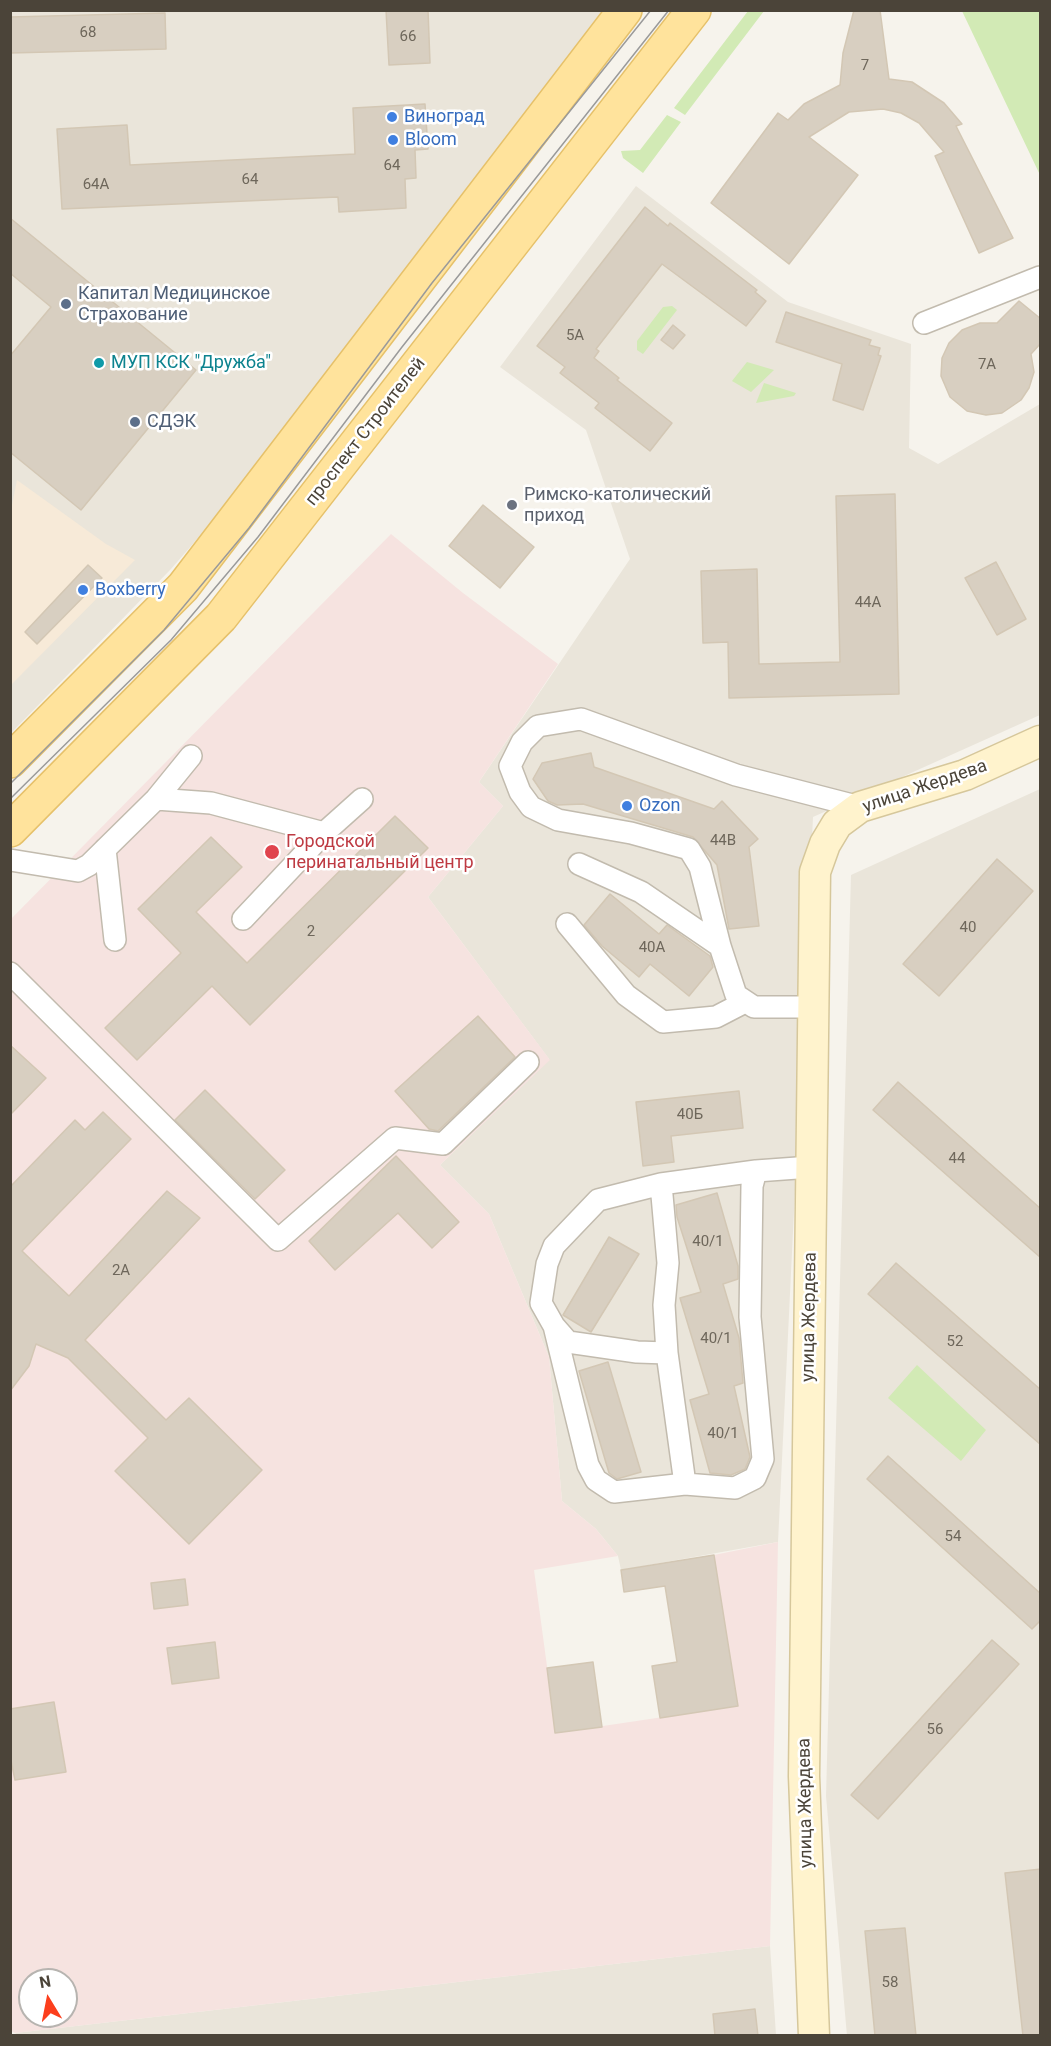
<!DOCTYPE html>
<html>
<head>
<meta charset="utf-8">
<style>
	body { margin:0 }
	#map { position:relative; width:1051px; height:2046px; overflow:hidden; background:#f6f3ec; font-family:Roboto,sans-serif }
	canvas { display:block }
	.frame { position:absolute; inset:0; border:12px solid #4b4439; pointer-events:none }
	.north { position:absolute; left:18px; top:1968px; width:60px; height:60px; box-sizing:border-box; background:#fff; border:2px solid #b7b4b0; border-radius:50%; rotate:350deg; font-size:16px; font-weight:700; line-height:24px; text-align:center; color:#4b4439 }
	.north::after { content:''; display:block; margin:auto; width:21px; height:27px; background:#fc3f1d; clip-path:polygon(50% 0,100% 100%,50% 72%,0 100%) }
</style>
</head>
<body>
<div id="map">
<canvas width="1051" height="2046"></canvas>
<div class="frame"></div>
<div class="north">N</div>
</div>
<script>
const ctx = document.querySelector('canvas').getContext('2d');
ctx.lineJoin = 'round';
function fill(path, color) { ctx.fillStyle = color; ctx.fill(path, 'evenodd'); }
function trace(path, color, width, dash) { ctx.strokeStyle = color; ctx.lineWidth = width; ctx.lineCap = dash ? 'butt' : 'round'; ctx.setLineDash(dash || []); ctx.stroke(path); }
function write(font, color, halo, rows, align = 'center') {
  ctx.font = font + ' Roboto,sans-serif'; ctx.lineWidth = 5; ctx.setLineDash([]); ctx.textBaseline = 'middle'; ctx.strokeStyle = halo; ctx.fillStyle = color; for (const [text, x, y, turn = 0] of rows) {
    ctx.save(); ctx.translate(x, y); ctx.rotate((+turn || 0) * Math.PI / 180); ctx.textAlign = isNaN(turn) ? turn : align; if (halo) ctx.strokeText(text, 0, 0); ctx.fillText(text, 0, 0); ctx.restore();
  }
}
const residential = new Path2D(`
	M11,11H605L239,491L171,569L11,733Z
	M636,186L788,302L911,344L909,448L938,464L1040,404V715L813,817L778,1542L621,1570L618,1556L596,1529L562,1501L549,1357L489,1214L440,1165L549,1059L428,897L503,806L479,782L630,559L586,430L500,367Z
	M1040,789V2035L847,2036L826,1796L851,875Z
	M770,1946L776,2035L20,2036L15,2033Z`);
const commercial = new Path2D(`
	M17,480L106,544L135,560L11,685L10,515Z`);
const medical = new Path2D(`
	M391,534L463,593L558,664L479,782L503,806L428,897L550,1060L440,1165L489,1214L549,1357L562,1501L596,1529L618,1556L534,1570L556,1733L737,1706L714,1555L778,1542L770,1946L15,2033L11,2031L10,920ZM30,1980H66V2016H30Z`);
const green = new Path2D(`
	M748,11H764L685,115L674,108Z
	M962,11H1040V175Z
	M667,115L681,122L643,173L623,158L621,151L640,150Z
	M672,306L677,310L643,354L637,350V341L663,307Z
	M747,362L774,370L751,392L732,381Z
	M764,383L796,393L794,396L756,403Z
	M917,1365L986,1430L961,1461L888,1398Z`);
const building = new Path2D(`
	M386,10H428L430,63L389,65Z
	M854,10H880L889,79L912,82L944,103L962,124L956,126L1013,238L979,253L935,156L944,152L919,123L901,113L883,109L849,112L809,137L858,175L789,264L711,203L778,113L788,120L804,104L840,85L843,53Z
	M165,13L166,49L10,53V17Z
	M425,104L428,149L415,150L416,178L405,179L406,208L339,212L338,197L62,209L57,129L127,125L130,165L355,154L353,108Z
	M645,207L668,226L670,223L757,290L755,292L766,301L746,326L662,264L596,349L599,351L594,358L619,378L617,380L672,423L650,451L595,408L599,403L560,373L565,367L537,346Z
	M10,218L196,370L81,510L10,452V356L51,307L10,273Z
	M1019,301L1041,319V343L1031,354L1034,372L1029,388L1021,400L1002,413L986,415L967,411L950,397L941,376L942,358L949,343L962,330L980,323H997Z
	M786,312L871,340L869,345L880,348L878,355L881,356L863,410L833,400L842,364L776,342Z
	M673,325L685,335L673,349L661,340Z
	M895,494L899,694L729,698L728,642L703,643L701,571L757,569L759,664L840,662L836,496Z
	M483,505L534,547L500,588L449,546Z
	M996,562L1026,619L997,635L965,578Z
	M88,565L102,578L37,644L25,632Z
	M591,753L594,767L714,809L722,801L758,839L749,847L759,926L729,929L717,865L693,837L583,804L557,805L548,801L533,779L542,763Z
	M395,816L428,848L250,1025L212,986L137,1060L105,1028L181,953L138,909L211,837L242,867L196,912L247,963Z
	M997,859L1033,891L939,996L903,964Z
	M610,894L659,934L667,925L710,956L713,967L689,996L650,964L639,977L602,946L584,925Z
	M478,1016L515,1057L438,1131L429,1129L395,1091Z
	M10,1045L46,1078L10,1115Z
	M898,1082L1041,1209V1258L873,1110Z
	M205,1090L285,1170L255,1199L175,1120Z
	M739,1091L743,1128L671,1136L674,1162L643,1166L636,1102Z
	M103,1112L131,1139L22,1251L69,1296L167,1191L200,1218L85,1340L166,1420L189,1398L262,1470L189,1544L115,1471L148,1438L68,1358L36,1344L29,1366L10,1391V1187L75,1120L85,1130Z
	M396,1156L459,1222L432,1248L398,1213L335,1270L309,1241Z
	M717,1193L738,1266V1279L723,1284L739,1338L743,1383L734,1386L750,1457L745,1469L731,1475L710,1473L690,1400L709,1394L680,1298L701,1292L677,1217L676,1205Z
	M609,1237L639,1254L591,1332L563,1315Z
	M896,1263L1041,1390V1445L868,1294Z
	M608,1362L641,1472L617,1479L609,1473L579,1371Z
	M888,1456L1041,1594V1620L1032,1629L867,1479Z
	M714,1555L738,1706L660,1718L652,1666L677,1662L665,1586L624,1592L621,1570Z
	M185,1579L188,1605L154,1609L151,1583Z
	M992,1640L1019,1664L878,1819L851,1795Z
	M215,1642L219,1678L172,1684L167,1648Z
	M593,1662L602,1727L555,1733L547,1668Z
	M54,1702L66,1772L15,1780L10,1756V1709Z
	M1041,1869V2036H1023L1005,1873Z
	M905,1928L916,2036H875L865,1931Z
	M755,2009L758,2036H715L713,2014Z`);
const street = new Path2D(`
	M924,323L1040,277
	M156,799L211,803L324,833
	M105,849L115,940
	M10,860L78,871L89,865L156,799L191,756
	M579,864L641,892L720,946
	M243,919L324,833L362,799
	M567,924L626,995L663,1022L716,1017L745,1002
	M10,973L278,1240L395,1138L443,1144L528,1062
	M813,1007H754L736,995L720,946L700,867L689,849L631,833L558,820L531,807L520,792L510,766L522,742L538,726L581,719L736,775L860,807
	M661,1184L668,1263L664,1305L667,1353
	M554,1326L588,1465L596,1480L614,1492L685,1484L735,1488L755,1478L763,1459L750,1317L752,1186L756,1171
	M685,1484L667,1353L637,1352L568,1342L554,1326L541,1303L547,1264L554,1246L598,1200L661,1184L756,1171L811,1167`);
const secondary = new Path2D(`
	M814,2036L804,1776L815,872L825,844L837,824L860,807L965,775L1040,741`);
const primary = new Path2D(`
	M10,761L183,587L625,10
	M10,830L221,617L694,10`);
const tram = new Path2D(`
	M10,784L164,630L249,528L432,283L651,10
	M10,799L171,640L258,537L402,347L669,10`);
const markers = [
	[392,117,6,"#3f7fe0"],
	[393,140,6,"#3f7fe0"],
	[66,304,6,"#5c6f8a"],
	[99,363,6,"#0f9aa8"],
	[135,422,6,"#5c6f8a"],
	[512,505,6,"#6b7280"],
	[83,590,6,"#3f7fe0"],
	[627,806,6,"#3f7fe0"],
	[272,852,8,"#e0444e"]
];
const numberNames = [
	["68",88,33],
	["66",408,37],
	["7",865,66],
	["64",392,166],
	["64",250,180],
	["64А",96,185],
	["5А",575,336],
	["7А",987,365],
	["44А",868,603],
	["44В",723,841],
	["40",968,928],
	["2",311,932],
	["40А",652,948],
	["40Б",690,1115],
	["44",957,1159],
	["40/1",708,1242],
	["2А",121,1271],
	["40/1",716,1339],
	["52",955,1342],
	["40/1",723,1434],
	["54",953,1537],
	["56",935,1730],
	["58",890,1983]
];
const shopNames = [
	["Виноград",404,117],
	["Bloom",405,140],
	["Boxberry",95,590],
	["Ozon",639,806]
];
const serviceNames = [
	["Капитал Медицинское",78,294],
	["Страхование",78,315],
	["СДЭК",147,422]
];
const cultureNames = [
	["МУП КСК \"Дружба\"",111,363]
];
const streetNames = [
	["проспект Строителей",366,432,-52],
	["улица Жердева",925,787,-19],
	["улица Жердева",810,1317,-89],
	["улица Жердева",806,1803,-91]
];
const worshipNames = [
	["Римско-католический",524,495],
	["приход",524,516]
];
const healthNames = [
	["Городской",286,842],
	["перинатальный центр",286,863]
];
fill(residential, '#eae5da');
fill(commercial, '#f7ead8');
fill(medical, '#f6e3e0');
fill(green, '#d2eab5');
fill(building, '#d8cfc1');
trace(building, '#d3c7b4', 1.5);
trace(street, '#c2bbae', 24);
trace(secondary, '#d6c79b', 33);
trace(primary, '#e6c16a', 36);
trace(street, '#fff', 21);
trace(secondary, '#fff3cd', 30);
trace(primary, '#ffe39c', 33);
trace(tram, '#9a9a9a', 1.5);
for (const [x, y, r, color] of markers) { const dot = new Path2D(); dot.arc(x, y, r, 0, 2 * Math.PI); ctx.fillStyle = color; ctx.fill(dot); trace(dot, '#fff', 2); }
write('15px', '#6e675b', null, numberNames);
write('18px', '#366cbe', '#fff', shopNames, 'left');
write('18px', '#4e5e75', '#fff', serviceNames, 'left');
write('18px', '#0d838f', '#fff', cultureNames, 'left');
write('18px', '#4b4439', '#fff', streetNames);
write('18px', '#5b616d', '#fff', worshipNames, 'left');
write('18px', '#be3a42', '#fff', healthNames, 'left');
</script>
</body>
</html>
